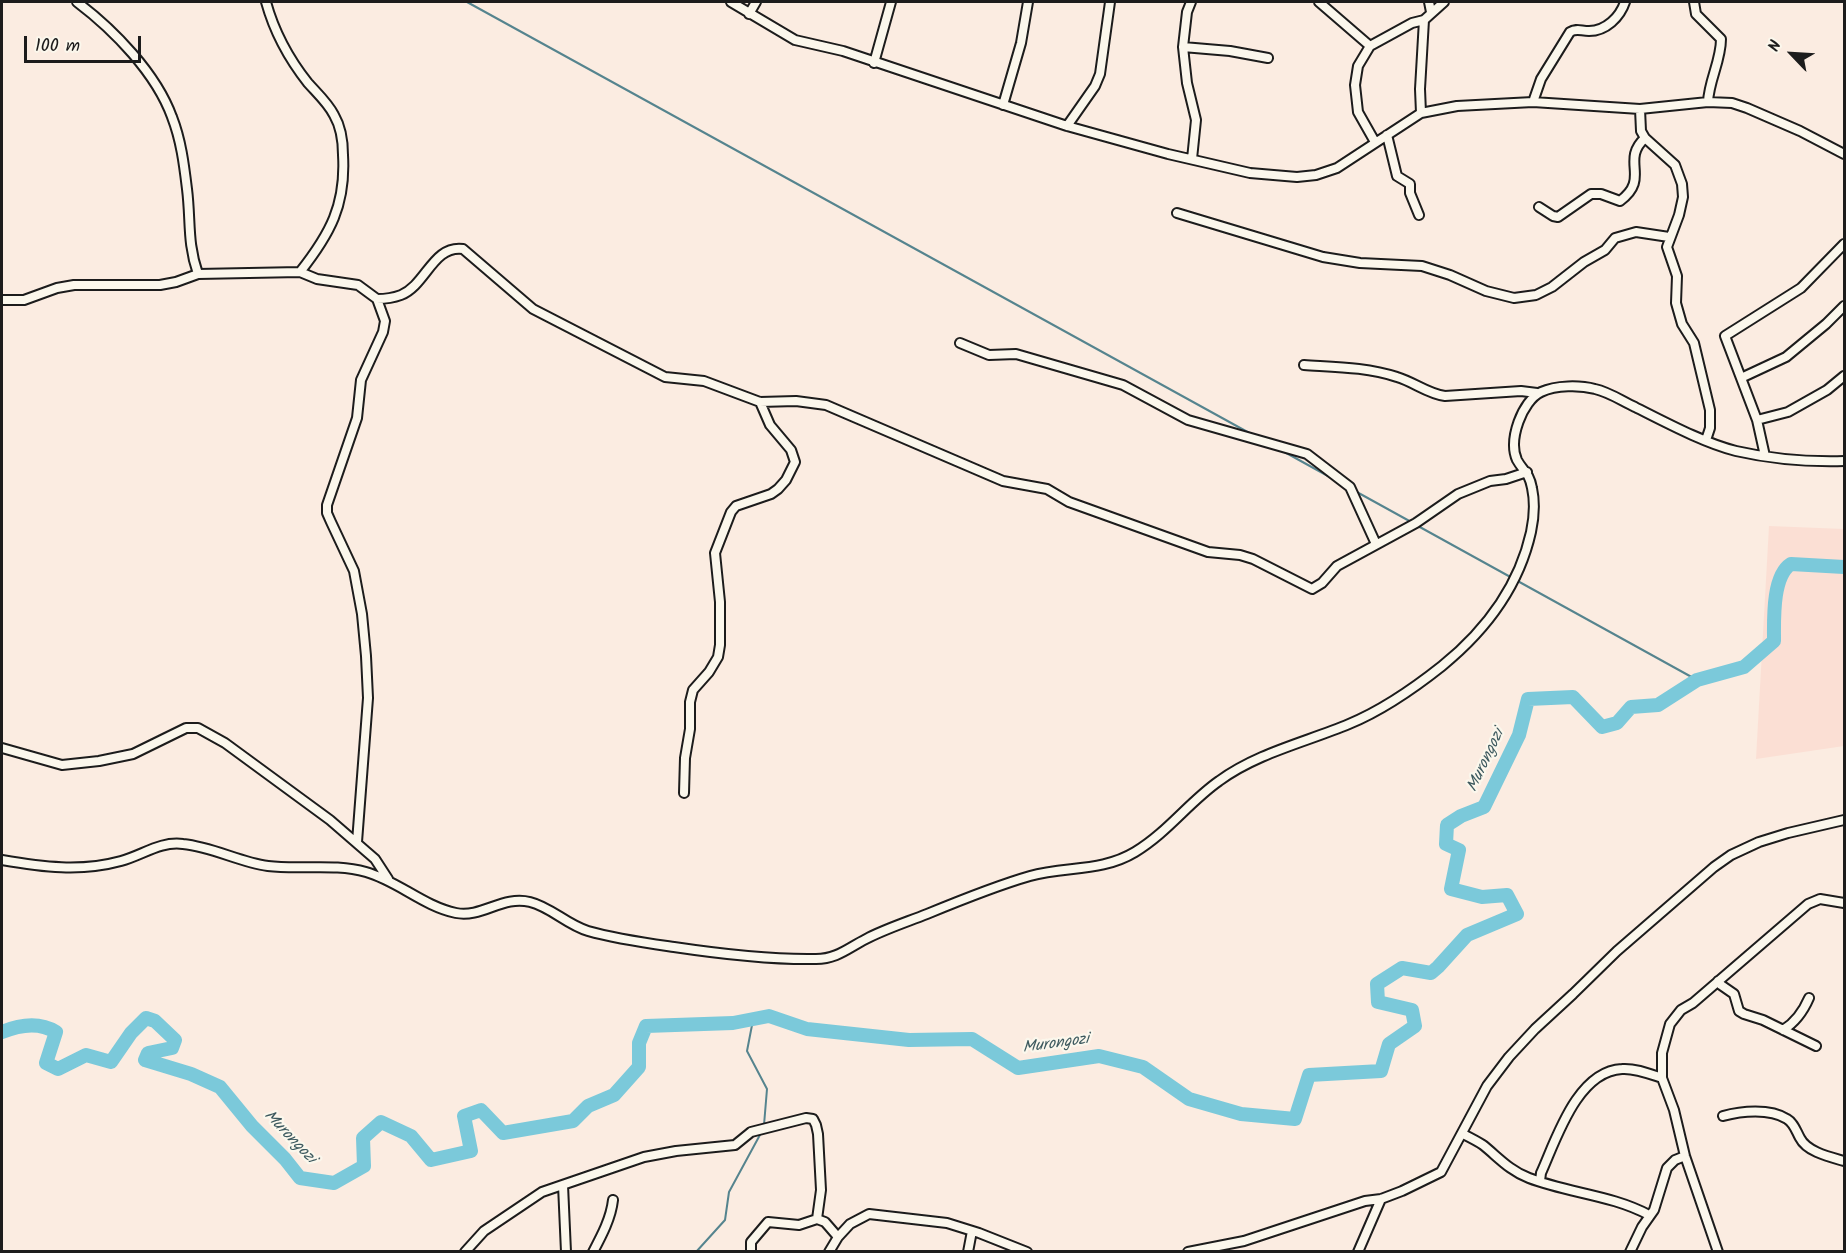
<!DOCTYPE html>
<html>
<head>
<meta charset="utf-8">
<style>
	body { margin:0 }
	#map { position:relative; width:1846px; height:1253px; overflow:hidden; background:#fbece1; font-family:Kalam,sans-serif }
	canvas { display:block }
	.frame { position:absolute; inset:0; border:3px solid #1c1c1c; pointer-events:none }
	.north { position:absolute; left:1762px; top:24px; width:60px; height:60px; -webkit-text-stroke:4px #fbf7ec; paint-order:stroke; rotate:295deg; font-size:16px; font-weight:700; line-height:24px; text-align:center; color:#1c1c1c }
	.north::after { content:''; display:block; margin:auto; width:21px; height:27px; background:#1c1c1c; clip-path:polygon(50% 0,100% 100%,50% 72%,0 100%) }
	.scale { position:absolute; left:24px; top:36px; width:117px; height:27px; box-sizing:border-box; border:3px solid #1c1c1c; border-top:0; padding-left:8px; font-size:18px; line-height:21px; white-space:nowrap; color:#1c1c1c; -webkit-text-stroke:4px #fbf7ec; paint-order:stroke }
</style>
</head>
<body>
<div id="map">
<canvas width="1846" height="1253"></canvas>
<div class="frame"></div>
<div class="north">N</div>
<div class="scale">100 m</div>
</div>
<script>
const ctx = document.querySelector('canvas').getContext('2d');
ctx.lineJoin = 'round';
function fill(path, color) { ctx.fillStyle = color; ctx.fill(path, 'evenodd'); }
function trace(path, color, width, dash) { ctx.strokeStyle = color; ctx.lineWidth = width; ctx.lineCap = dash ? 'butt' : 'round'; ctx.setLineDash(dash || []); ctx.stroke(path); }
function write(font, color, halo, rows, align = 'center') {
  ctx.font = font + ' Kalam,sans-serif'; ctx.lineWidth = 4.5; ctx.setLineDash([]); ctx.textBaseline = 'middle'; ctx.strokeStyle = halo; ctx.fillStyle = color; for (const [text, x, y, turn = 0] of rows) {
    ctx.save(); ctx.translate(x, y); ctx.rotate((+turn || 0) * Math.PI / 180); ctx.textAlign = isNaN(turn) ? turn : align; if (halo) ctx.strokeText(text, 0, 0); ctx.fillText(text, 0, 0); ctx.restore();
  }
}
const built = new Path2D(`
	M1769,526L1844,529V746L1756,759Z`);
const stream = new Path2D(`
	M467,2L1253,435
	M1279,449L1337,481
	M1355,491L1413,523
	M1418,526L1697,680
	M753,1020L747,1051L767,1089L764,1125
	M696,1252L725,1220L729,1192L761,1133`);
const river = new Path2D(`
	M2,1032C19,1025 38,1021 56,1032L46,1063L58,1069L86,1055L111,1062L131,1033L146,1018L155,1021L175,1040L172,1048L148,1053L145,1060L191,1074L220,1087L252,1126L285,1159L300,1178L334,1183L364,1166L363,1138L381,1122L411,1136L431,1160L471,1151L464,1116L481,1110L503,1133L573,1121L588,1106L614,1095L639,1067V1043L646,1026L733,1023L769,1016L807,1029L909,1040L972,1039L1018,1068L1099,1056L1143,1067L1189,1099L1241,1114L1295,1119L1309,1075L1381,1071L1389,1044L1415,1026L1412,1010L1378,1002L1377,984L1402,968L1431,973L1438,967L1467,935L1517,914L1507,895L1482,897L1451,889L1459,850L1446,844L1447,825L1461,816L1484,807L1519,735L1528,699L1573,697L1602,727L1617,723L1631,707L1658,705L1697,680L1744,667L1774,641C1774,620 1772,576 1791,564L1844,567`);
const minor = new Path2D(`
	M77,2C114,30 156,73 172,117C181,140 184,164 187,189C191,221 187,242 198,274
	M266,2C274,31 289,59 308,83C317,93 328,103 334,115C341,127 343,141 343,155C346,205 330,234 300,272
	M731,2L795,40L843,51L1067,126L1168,154L1250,173L1297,177L1316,175L1337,168L1421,113L1457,106L1533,102L1640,109L1708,102L1732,103L1747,108L1800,131L1844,154
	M1191,2L1187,12L1183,47L1187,83L1196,120L1192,159
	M1319,2L1370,46
	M1429,2L1431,12
	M1694,2L1696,14L1721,39C1721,61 1709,80 1708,102
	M749,14L756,2
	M1183,47L1230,51L1268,58
	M874,63L891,2
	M1533,102L1541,79L1570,32C1576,28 1581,31 1589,31C1606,31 1620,17 1625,2
	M1003,105L1021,43L1028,2
	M1640,109L1641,131L1645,138L1675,165L1682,184L1683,197L1679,215L1667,247L1677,276L1676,303L1682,324L1694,343L1710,410V428L1706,440
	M1421,113L1420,89L1424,20
	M1067,126L1095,86L1100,74L1110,2
	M1387,135L1397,176L1410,184V193L1419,215
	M1375,142L1358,112L1355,85L1358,66L1370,46L1412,23L1424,20L1444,2
	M1539,207L1553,216L1558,217L1591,194H1601L1620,201C1651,178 1620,161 1645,138
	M1177,213L1323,257L1360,263L1422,266L1450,275L1486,291L1514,298L1536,295L1552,287L1584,262L1605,250L1615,238L1636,232L1669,237
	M2,300H24L57,288L74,285H160L176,282L198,274L300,272L317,279L358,285L377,299C385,299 393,298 401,295C426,285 433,245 463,249L533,309L665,377L704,381L760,402L796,401L826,405L1003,481L1047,489L1069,502L1208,552L1240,555L1253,559L1312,589L1322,583L1337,566L1416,523L1458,494L1490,481L1506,479L1527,472
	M960,343L989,355L1016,354L1123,385L1188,420L1307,454L1350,487L1376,544
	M1304,365C1335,367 1367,367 1397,377C1414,382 1428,394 1445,396L1521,391L1537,393
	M1741,378L1786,357L1826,324L1844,306
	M1757,420L1788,412L1827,390L1844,376
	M1765,456L1757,420L1725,336L1801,288L1844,244
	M2,748L62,765L99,761L133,754L186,728H198L225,743L330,820L375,859L388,879
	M684,793L685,758L690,729V702L693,690L709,672L718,657L720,645V602L715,553L731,512L736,506L771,494L778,489L786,480L795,462L791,450L770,425L760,402
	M357,842L368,698L366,656L362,614L354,571L331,522L327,513V505L357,418L361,380L383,332L385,321L377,299
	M2,860C42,867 81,872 121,861C143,855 160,841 183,844C213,847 239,862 268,866C300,870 335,863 366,872C398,881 423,906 456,913C482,918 503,895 530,902C551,907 567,925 588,931C616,939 646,943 674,947C721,954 769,960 816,959C837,959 848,948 866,939C885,929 907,922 927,914C961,900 995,886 1030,876C1066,866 1102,872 1135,852C1168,832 1189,802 1219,781C1257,753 1306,742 1349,724C1383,710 1413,689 1442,666C1485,631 1519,586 1531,532C1534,518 1535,502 1532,488C1529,472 1523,471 1517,460C1508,440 1522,401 1541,392C1556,385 1580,385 1595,389C1609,392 1622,401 1635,407C1665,422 1704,443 1736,451C1771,459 1808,462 1844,461
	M1718,981L1721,985L1734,994L1739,1011L1744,1014L1763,1020L1816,1046
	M1783,1030C1796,1022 1803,1012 1809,998
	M1723,1116C1741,1111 1770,1108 1787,1119C1794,1123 1796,1131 1800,1138C1807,1152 1830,1157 1844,1161
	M1463,1134C1469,1137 1477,1141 1483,1145C1498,1157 1510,1171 1529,1178C1568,1193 1612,1195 1649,1215
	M1540,1181L1541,1173C1556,1140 1577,1071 1622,1069C1635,1068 1650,1074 1662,1078
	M563,1185L566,1252
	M465,1252L484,1231L542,1192L644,1157L676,1151L735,1145L751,1132L806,1118L813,1119L816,1125L818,1134L821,1190L817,1219L825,1222L838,1237
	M593,1252C602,1235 611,1218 613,1200
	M751,1252V1242L768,1222L799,1225L817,1219
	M829,1252L838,1237L850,1224L869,1214L947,1223L979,1233L1027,1252
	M968,1252L972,1231
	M1188,1252L1244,1241L1365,1201L1381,1199L1402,1191L1441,1172L1487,1086L1509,1057L1535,1029L1573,994L1617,951L1714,867L1731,855L1759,842L1788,833L1844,820
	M1358,1252L1381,1199
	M1630,1252L1642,1227L1654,1210L1667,1168L1675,1160L1685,1156
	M1718,1252L1685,1156L1674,1110L1662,1078V1053L1670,1024L1681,1010L1693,1003L1808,904L1820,899L1844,903`);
const waterNames = [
	["Murongozi",1487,761,-65],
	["Murongozi",1056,1045,-8],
	["Murongozi",289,1138,46]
];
fill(built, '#fbdfd4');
trace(stream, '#55848e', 2);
trace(river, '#7bc9da', 14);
trace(minor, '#1c1c1c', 12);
trace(minor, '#fbf7ec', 8);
write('italic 16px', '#3d595e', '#fbf7ec', waterNames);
</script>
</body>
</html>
